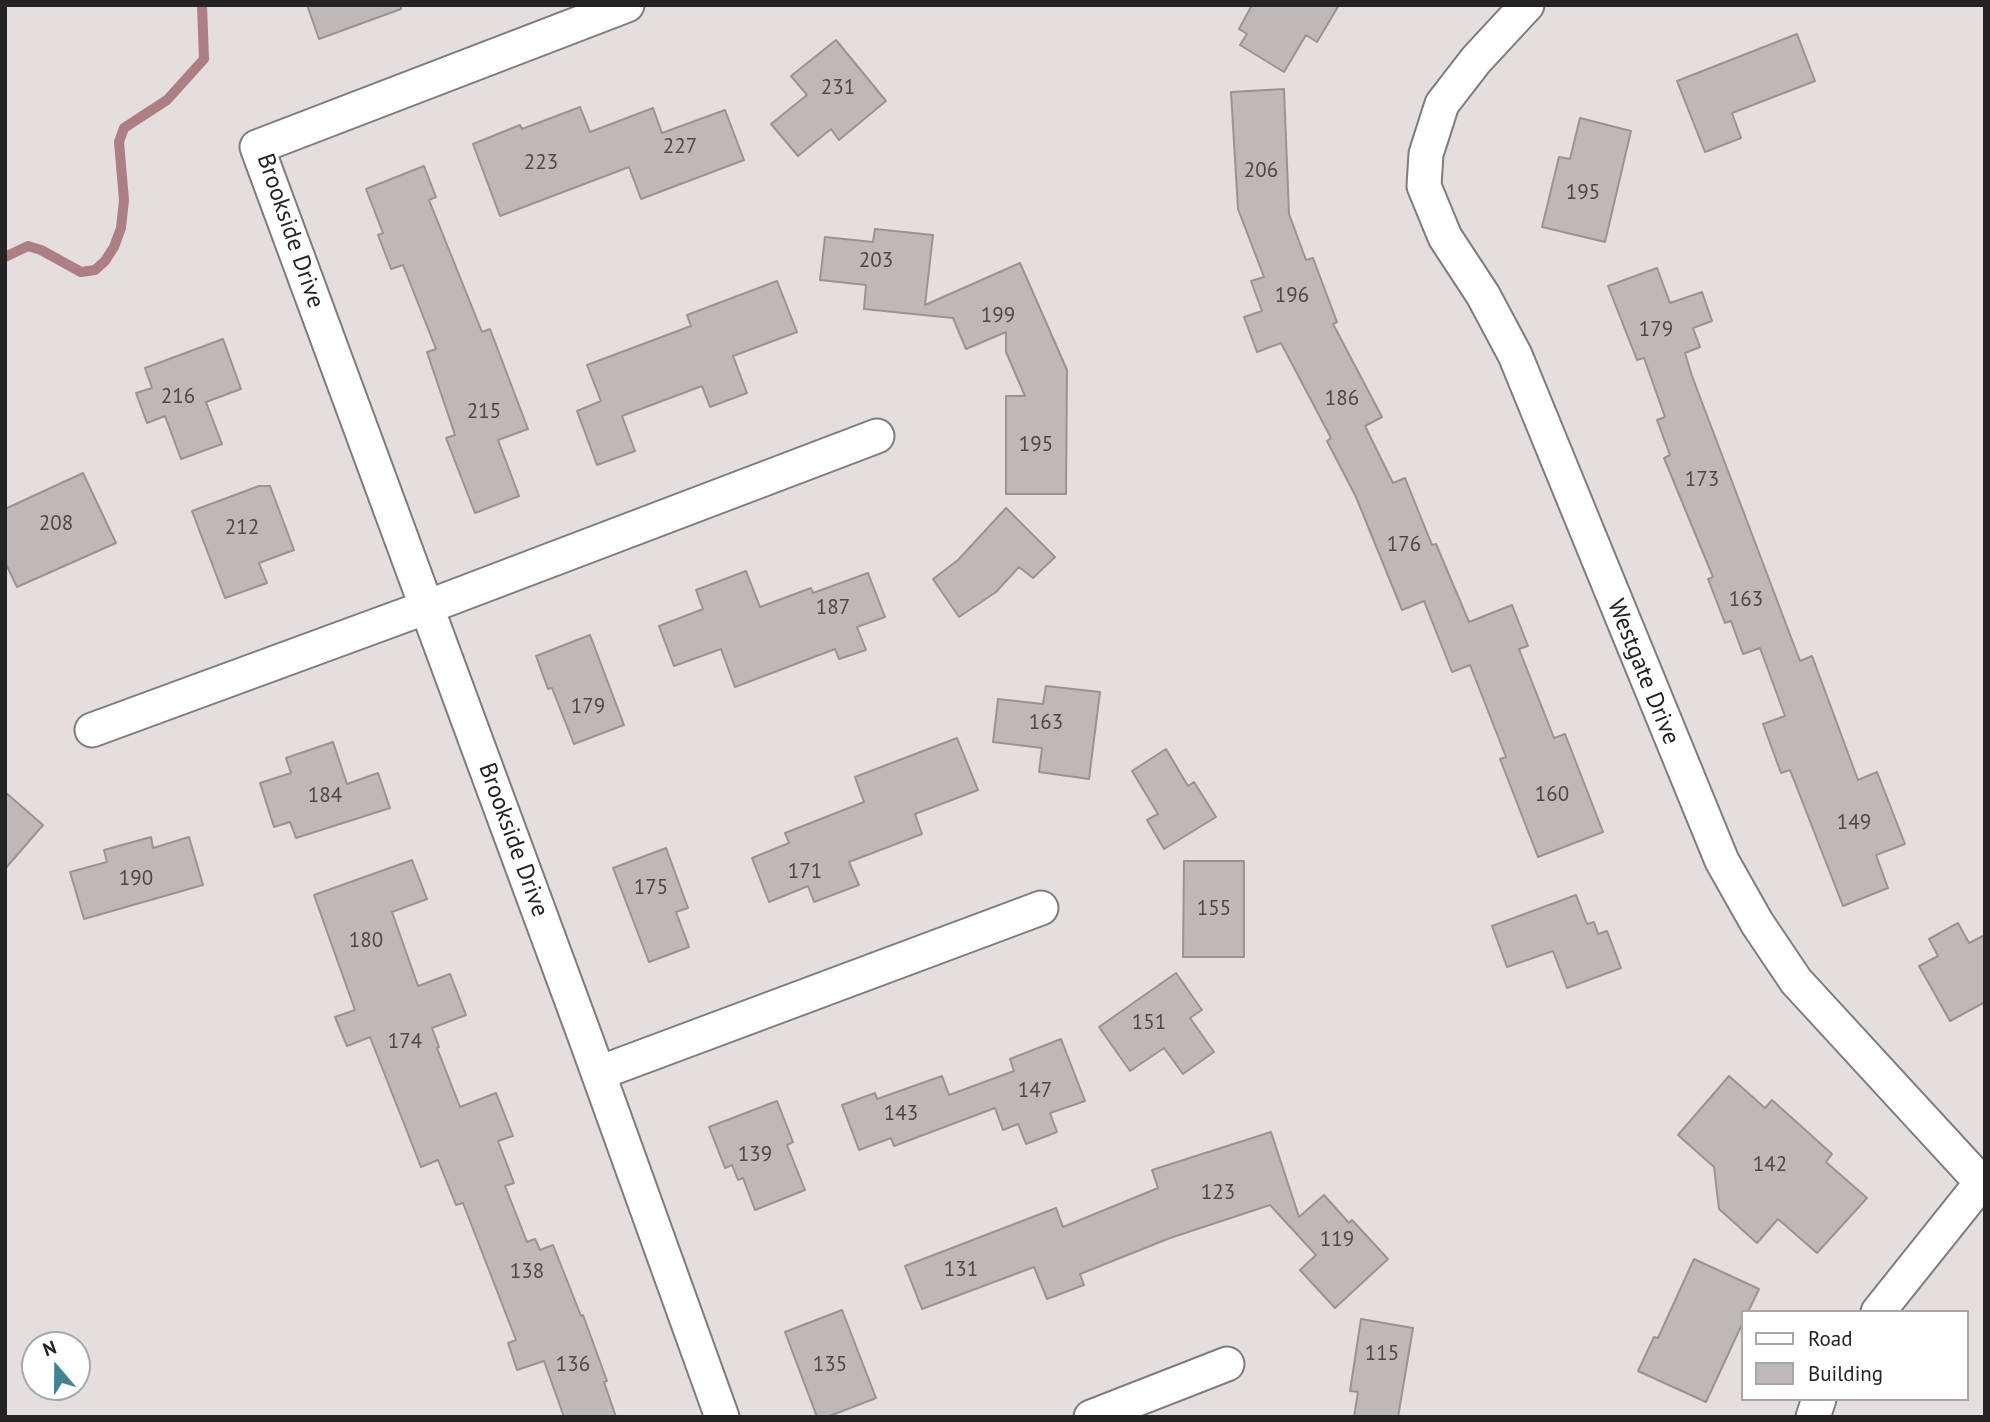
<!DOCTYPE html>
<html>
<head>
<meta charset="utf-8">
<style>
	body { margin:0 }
	#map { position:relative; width:1990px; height:1422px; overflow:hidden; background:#e5dedf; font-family:"PT Sans",sans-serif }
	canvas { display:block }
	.frame { position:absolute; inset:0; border:7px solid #242222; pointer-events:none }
	.legend { position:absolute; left:1741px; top:1310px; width:228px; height:91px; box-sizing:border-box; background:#fff; border:2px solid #a7a7a7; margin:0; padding:9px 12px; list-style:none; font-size:21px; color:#242222 }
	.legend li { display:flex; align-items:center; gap:14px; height:35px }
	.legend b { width:35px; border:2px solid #a7a7a7 }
	.north { position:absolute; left:21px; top:1331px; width:70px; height:70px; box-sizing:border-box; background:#fff; border:2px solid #a7a7a7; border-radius:50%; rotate:340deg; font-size:19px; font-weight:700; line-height:28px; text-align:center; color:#242222 }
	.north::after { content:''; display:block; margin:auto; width:24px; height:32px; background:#418295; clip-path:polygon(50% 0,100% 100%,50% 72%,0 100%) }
</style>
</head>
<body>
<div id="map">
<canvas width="1990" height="1422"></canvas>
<div class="frame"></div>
<ul class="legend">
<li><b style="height:9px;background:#fff"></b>Road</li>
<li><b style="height:19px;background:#bfb8b9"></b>Building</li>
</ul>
<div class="north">N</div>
</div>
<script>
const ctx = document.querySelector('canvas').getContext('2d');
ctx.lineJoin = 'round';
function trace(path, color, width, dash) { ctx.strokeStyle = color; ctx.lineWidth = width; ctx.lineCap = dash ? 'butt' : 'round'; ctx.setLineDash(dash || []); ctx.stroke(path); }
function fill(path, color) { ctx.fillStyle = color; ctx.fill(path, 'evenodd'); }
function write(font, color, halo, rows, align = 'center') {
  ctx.font = font + ' "PT Sans",sans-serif'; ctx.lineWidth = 5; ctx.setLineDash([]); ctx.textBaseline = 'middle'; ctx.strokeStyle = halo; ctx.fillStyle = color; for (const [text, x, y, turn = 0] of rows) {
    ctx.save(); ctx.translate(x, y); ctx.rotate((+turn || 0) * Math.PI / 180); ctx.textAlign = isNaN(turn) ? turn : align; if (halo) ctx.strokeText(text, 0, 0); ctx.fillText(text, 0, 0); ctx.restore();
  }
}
const stream = new Path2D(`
	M5,257L28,246L41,250L81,272L95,270L105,261L114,247L121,228L124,200L119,142L124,128L167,100L204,59L202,5`);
const building = new Path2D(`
	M307,5H401V9L319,39Z
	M1252,5H1339L1317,42L1306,35L1284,72L1240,45L1247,34L1239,29Z
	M1797,34L1815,81L1732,113L1741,138L1705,152L1677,81Z
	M836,40L886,101L839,140L831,129L798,156L771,124L807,95L791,76Z
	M1284,89L1289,214L1306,260L1313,258L1337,322L1333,324L1382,417L1365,426L1393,483L1405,478L1432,545L1436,544L1469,622L1512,605L1528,646L1519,649L1554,738L1565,734L1603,832L1538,857L1500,759L1506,757L1470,665L1452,672L1424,601L1402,610L1356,497L1327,441L1331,438L1281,343L1257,352L1244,317L1262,311L1251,281L1264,277L1238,209L1231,92Z
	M580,107L590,132L653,108L662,133L725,110L744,160L641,199L629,167L500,216L473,144L520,125L522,129Z
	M1580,118L1631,131L1605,242L1542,227L1559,157L1570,159Z
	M424,166L436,197L429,200L482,332L490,329L528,429L498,440L519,496L475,513L446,438L455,435L427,352L436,349L403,265L391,269L378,235L383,233L366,189Z
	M875,229L933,235L925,305L1020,263L1067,370L1066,494H1006V396H1025L1006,352V332L966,349L953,318L864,309L866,285L820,280L825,237L873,242Z
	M1657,268L1670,303L1702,292L1712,321L1693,328L1700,347L1685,353L1692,376L1800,661L1812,656L1858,780L1877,772L1905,844L1876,855L1888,888L1843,906L1790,770L1781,773L1763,724L1785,716L1760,648L1743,654L1731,621L1725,623L1708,579L1713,577L1664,458L1670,455L1657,420L1665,417L1644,358L1637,360L1608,286Z
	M777,281L797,332L733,356L747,393L710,407L702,386L622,416L635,451L597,465L577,411L601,401L587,365L691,326L687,315Z
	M223,339L241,389L206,402L222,444L181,459L165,416L147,423L136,393L152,388L145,368Z
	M83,473L116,543L17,587L5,562V509Z
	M259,486H270L294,550L259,563L267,583L225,598L192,511Z
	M1006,508L1055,557L1033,578L1019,567L996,592L959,617L933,579L958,560Z
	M746,571L760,607L811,588L813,593L868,573L885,617L857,627L866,650L839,659L835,649L735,687L721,649L674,666L659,626L703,609L696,590Z
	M590,635L624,725L574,744L552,688L548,689L536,656Z
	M1046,686L1100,692L1089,779L1039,772L1042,748L993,742L998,699L1043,704Z
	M957,738L978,790L915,814L922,834L849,862L859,885L814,902L808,886L769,902L752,858L789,843L785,833L864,802L855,777Z
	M333,742L347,784L378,773L390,808L296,838L290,822L274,827L260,783L291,773L286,758Z
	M1166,749L1188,786L1194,782L1216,817L1164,849L1147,820L1158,814L1132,771Z
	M5,792L43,825L5,869Z
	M151,837L153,848L189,837L203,885L84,919L70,872L107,862L104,850Z
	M666,848L688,908L676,912L689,947L649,962L613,868Z
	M412,860L427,899L392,912L418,986L450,974L466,1015L432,1028L439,1047L437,1048L460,1107L496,1093L513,1136L498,1141L514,1183L505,1186L527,1242L535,1239L540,1250L553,1245L581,1316L583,1315L607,1381L604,1382L616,1417H564L544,1361L517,1370L508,1343L516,1340L463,1203L456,1205L438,1160L421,1167L370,1037L347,1046L335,1017L355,1010L314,895Z
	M1184,861H1244V957H1183Z
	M1576,895L1587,924L1594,922L1598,934L1607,931L1621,968L1567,988L1553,951L1507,967L1492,926Z
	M1958,923L1969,943L1985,935V1002L1950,1021L1919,966L1938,956L1929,939Z
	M1176,973L1202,1010L1190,1018L1214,1052L1183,1074L1164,1048L1130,1071L1099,1027Z
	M1061,1039L1085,1101L1050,1113L1057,1132L1026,1144L1018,1124L1003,1130L995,1108L894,1146L891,1138L859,1150L842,1105L875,1093L877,1099L942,1076L949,1095L1014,1071L1010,1059Z
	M1729,1076L1765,1108L1772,1100L1832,1154L1826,1162L1867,1198L1817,1253L1778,1219L1757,1243L1719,1209L1714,1167L1678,1135Z
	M777,1101L793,1142L787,1145L805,1190L755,1210L743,1178L738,1180L732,1165L725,1168L709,1127Z
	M1271,1132L1299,1217L1324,1195L1349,1223L1352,1220L1388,1259L1335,1308L1300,1270L1316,1255L1270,1205L1170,1238L1080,1274L1084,1285L1047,1299L1034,1267L922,1309L905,1266L1056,1208L1063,1227L1158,1188L1152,1170Z
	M1694,1259L1759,1289L1748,1312H1743V1322L1706,1402L1638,1371L1654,1337L1658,1338Z
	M842,1310L876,1398L827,1417H817L785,1332Z
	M1361,1319L1413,1328L1398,1417H1354L1358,1392L1350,1391Z`);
const street = new Path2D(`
	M627,5L257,147L587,1042L722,1417
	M1527,5L1476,60L1442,104L1426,154L1424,186L1445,237L1483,295L1515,355L1722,861L1757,923L1796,981L1981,1182
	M92,730L427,607L877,436
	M599,1073L1041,908
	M1878,1312L1985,1178
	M1091,1417L1227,1364
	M1813,1417L1819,1399`);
const numberNames = [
	["231",838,88],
	["227",680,147],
	["223",541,163],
	["206",1261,171],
	["195",1583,193],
	["203",876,261],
	["196",1292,296],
	["199",998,316],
	["179",1656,330],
	["216",178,397],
	["186",1342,399],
	["215",484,412],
	["195",1036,445],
	["173",1702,480],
	["208",56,524],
	["212",242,528],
	["176",1404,545],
	["163",1746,600],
	["187",833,608],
	["179",588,707],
	["163",1046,723],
	["160",1552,795],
	["184",325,796],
	["149",1854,823],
	["171",805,872],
	["190",136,879],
	["175",651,888],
	["155",1214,909],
	["180",366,941],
	["151",1149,1023],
	["174",405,1042],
	["147",1035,1091],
	["143",901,1114],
	["139",755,1155],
	["142",1770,1165],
	["123",1218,1193],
	["119",1337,1240],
	["131",961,1270],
	["138",527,1272],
	["115",1382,1354],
	["136",573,1365],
	["135",830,1365]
];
const streetNames = [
	["Brookside Drive",290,231,71],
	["Westgate Drive",1643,672,68],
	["Brookside Drive",513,840,70]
];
trace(stream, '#ae7e85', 10);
fill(building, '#bfb8b9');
trace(building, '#999394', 2);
trace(street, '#817b7c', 37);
trace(street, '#fff', 33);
write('21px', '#4b4848', null, numberNames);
write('24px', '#242222', '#fff', streetNames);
</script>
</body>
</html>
